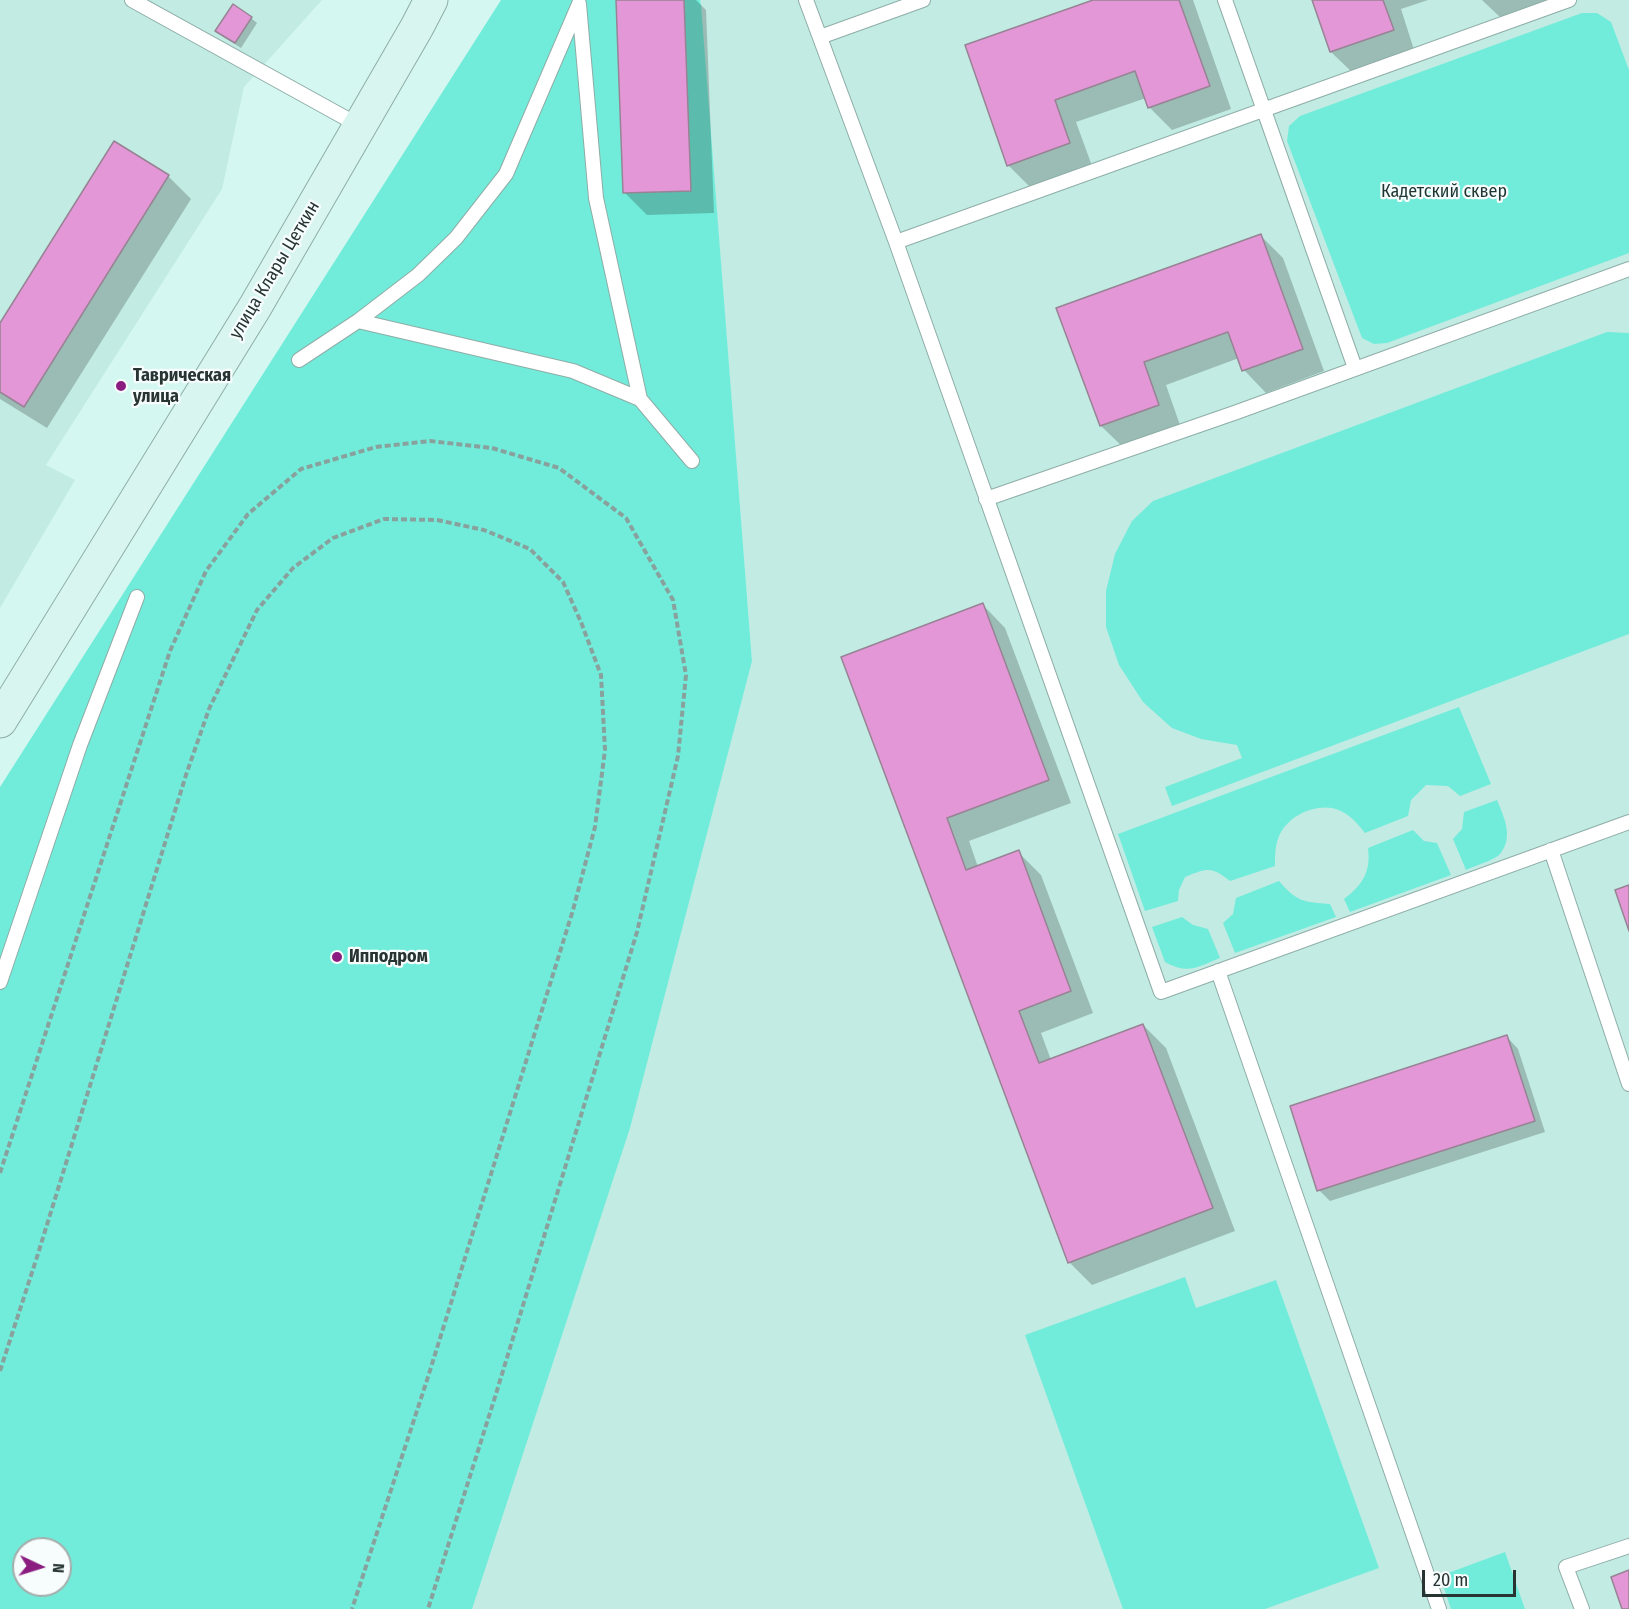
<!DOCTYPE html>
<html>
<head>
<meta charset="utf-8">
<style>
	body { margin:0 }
	#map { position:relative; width:1629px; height:1609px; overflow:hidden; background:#d5f7f1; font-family:"Fira Sans Condensed",sans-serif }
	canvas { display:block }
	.north { position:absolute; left:12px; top:1537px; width:60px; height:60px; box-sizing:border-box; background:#f7fdfc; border:2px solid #a4adab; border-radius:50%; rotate:94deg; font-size:16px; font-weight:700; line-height:24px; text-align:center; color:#273432 }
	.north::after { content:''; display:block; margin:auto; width:21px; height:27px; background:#8c1d80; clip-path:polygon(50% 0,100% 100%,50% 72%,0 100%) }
	.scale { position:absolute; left:1422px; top:1570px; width:94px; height:27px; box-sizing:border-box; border:3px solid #273432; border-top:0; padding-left:8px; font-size:18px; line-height:21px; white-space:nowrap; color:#273432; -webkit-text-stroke:4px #f7fdfc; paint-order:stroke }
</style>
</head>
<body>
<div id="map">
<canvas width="1629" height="1609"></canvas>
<div class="north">N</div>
<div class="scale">20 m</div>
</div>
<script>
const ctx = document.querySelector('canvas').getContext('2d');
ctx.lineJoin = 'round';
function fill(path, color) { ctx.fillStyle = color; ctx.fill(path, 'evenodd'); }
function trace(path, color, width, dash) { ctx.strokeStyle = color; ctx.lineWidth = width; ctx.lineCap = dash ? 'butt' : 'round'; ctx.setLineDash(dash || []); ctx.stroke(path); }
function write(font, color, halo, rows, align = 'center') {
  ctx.font = font + ' "Fira Sans Condensed",sans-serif'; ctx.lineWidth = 4.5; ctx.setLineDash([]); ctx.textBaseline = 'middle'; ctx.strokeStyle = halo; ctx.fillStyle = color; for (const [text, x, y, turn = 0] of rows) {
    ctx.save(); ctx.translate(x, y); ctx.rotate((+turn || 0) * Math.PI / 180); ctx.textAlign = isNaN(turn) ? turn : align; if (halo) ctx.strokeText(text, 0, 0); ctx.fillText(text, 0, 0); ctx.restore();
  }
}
const built = new Path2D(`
	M0,0H322L244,87L222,189L46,465L75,480L0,608Z
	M700,0H1629V1609H470L752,661Z`);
const green = new Path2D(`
	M501,0H700L701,5L752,661L630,1128L472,1609H0V787ZM24,1549H60V1585H24Z
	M1582,13H1597L1611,22L1629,70V253L1387,343L1374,344L1362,338L1287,141L1289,126L1300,116Z
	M1607,332L1629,333V634L1172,806L1165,787L1242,758L1237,745L1201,739L1172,728L1143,702L1119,665L1106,627V591L1115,554L1132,521L1153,501Z
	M1459,707L1491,784L1460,796L1448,786L1426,785L1411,800L1408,816L1365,833C1358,824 1351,816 1341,811C1320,801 1290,814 1280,834C1275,844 1275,855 1275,866L1230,881C1211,866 1207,868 1185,877L1179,890L1178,901L1145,911L1118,834Z
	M1497,800C1504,817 1514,837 1500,854C1495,860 1474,866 1466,870L1453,839L1462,829L1464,812Z
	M1413,830L1424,841L1437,843L1451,875L1350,912L1344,899C1363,885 1371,871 1368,848Z
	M1279,881C1297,902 1304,902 1330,904L1336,917L1235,953L1223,923L1233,914L1236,898Z
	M1182,917L1193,925L1208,929L1220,958C1197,967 1189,975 1165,962L1152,927Z
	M1185,1277L1196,1308L1276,1280L1379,1568L1265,1609H1123L1025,1335Z
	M1505,1552L1525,1609H1451L1440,1576Z`);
const shadow = new Path2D(`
	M618,0H696L706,10L714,213L647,215L624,192Z
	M1097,0H1193L1231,109L1172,130L1149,107L1146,98L1076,122L1092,166L1031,188L1008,165Z
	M1314,0H1428L1401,9L1415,53L1354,74L1331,52Z
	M1482,0H1550L1500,17Z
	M251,18L257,23L241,48L222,36L217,31Z
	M168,176L191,199L47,428L0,399V326Z
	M1260,235L1283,258L1324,371L1266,393L1244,370L1239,358L1166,385L1181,428L1124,448L1101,426L1058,309Z
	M983,605L1005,628L1071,803L969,841L978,867L1018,852L1041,875L1093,1013L1041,1033L1051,1060L1143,1025L1166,1048L1235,1231L1092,1285L1069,1262L843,658Z
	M1507,1037L1518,1049L1545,1132L1330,1201L1319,1190Z`);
const building = new Path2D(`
	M616,0H684L691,191L623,193Z
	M1093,0H1179L1210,86L1148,108L1135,71L1055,100L1070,143L1007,166L965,45Z
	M1312,0H1383L1394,30L1330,52Z
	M233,4L252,17L235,43L215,31Z
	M114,141L169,175L24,407L0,392V323Z
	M1261,234L1303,349L1242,371L1228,332L1144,362L1159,405L1100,426L1056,308Z
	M983,603L1049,780L947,818L966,870L1019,850L1071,991L1019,1011L1039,1063L1143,1024L1213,1208L1068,1263L841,657Z
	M1629,885V931L1615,890Z
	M1507,1035L1535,1121L1317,1191L1290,1106Z
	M1629,1570V1609H1622L1611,1577Z`);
const path = new Path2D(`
	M0,1173L170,651L206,571L248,514L301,469L376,447L430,441L492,448L559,468L626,518L673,600L686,675L678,756L637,932L495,1397L428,1609
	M0,1371L37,1257L186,775L209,709L257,610L293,568L333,538L384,519L437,520L484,530L530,549L563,582L581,622L601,675L605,750L595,827L573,910L428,1377L352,1609`);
const lane = new Path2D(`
	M132,0L360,126
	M806,0L896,242L1161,992L1629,822
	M1225,0L1355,368
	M820,37L923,0
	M896,242L1569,0
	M358,321L573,371L640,399
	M299,360L358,321L418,275L456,238L506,174L579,4L596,198L640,399L692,461
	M986,499L1237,412L1629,269
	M1551,850L1629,1084
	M1218,971L1439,1609
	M0,982L80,745L137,597
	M1582,1609L1566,1567L1629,1546`);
const secondary = new Path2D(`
	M0,721L255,307L417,27L431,0`);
const markers = [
	[121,386,6,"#8c1d80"],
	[337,957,6,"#8c1d80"]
];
const parkNames = [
	["Кадетский сквер",1444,192]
];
const streetNames = [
	["улица Клары Цеткин",275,270,-59]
];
const poiNames = [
	["Таврическая",133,376],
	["улица",133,397],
	["Ипподром",349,957]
];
fill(built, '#c1ebe3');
fill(green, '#72ecda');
fill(shadow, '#0003');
fill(building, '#e497d7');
trace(building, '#988394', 1.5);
trace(lane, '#8eada7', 16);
trace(secondary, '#8eada7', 35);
trace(path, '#88a19d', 4, [6, 3]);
trace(lane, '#fff', 14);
trace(secondary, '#d8f5f0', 33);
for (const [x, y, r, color] of markers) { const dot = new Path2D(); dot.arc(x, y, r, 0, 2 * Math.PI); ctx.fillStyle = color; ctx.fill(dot); trace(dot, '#f7fdfc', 2); }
write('18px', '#1e3532', '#f7fdfc', parkNames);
write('18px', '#273432', '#f7fdfc', streetNames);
write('bold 18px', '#273432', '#f7fdfc', poiNames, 'left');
</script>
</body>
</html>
